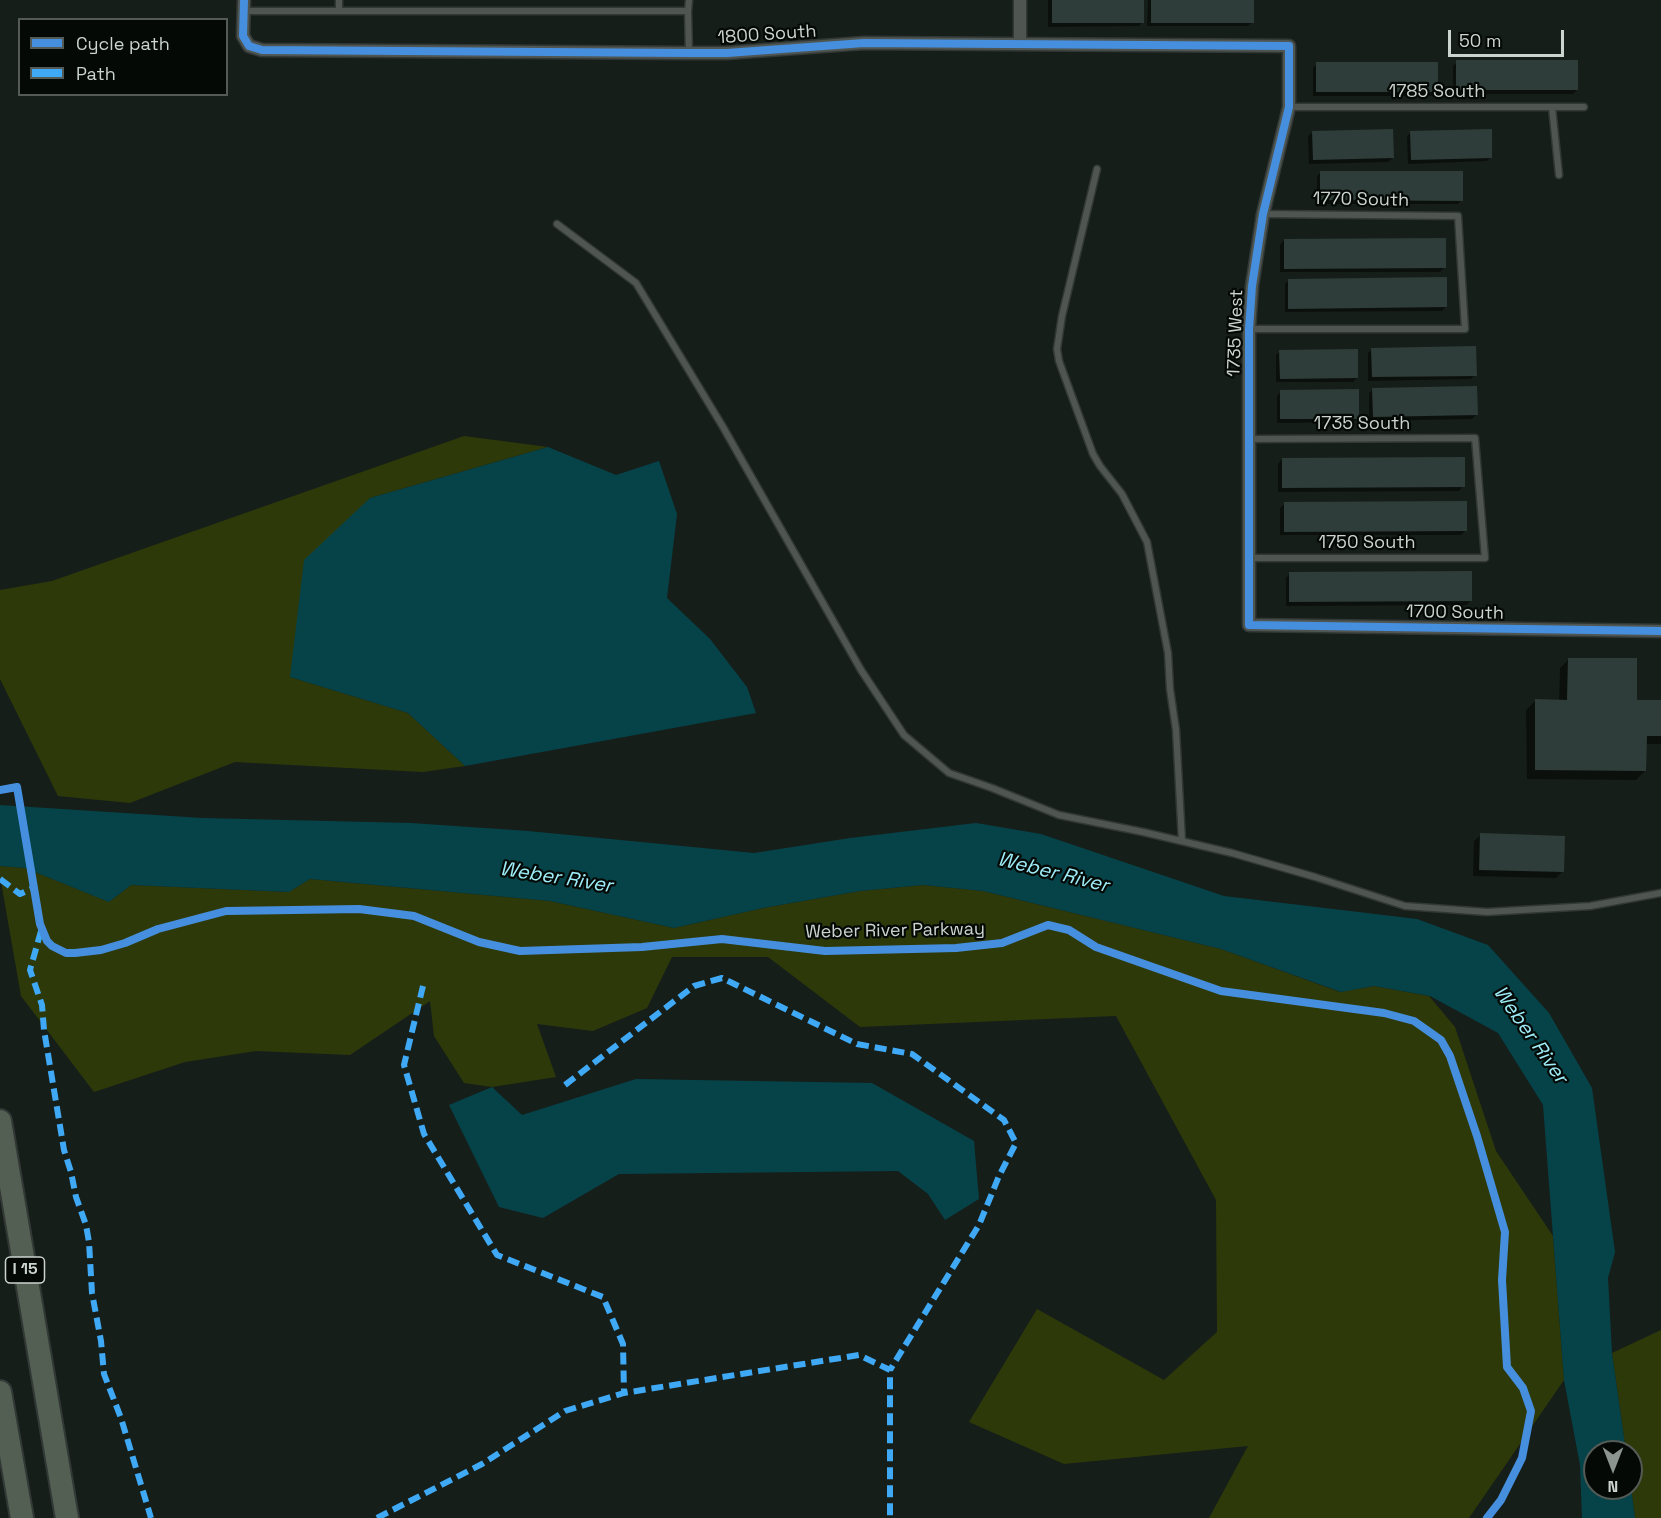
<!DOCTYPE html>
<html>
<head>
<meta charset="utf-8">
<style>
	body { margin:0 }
	#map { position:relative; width:1661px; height:1518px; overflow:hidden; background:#161e1a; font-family:"Space Grotesk",sans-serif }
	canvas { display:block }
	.legend { position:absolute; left:18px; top:18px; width:210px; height:78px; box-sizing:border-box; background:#040906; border:2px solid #545a56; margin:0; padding:8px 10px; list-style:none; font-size:18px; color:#cbd4cf }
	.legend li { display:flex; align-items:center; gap:12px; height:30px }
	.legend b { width:30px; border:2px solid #545a56 }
	.north { position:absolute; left:1583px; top:1440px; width:60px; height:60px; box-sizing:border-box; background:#040906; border:2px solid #545a56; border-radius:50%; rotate:180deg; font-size:16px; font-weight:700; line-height:24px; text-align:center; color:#cbd4cf }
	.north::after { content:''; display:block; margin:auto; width:21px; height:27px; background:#8c9490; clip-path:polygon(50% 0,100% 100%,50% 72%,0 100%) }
	.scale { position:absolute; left:1448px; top:30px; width:116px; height:27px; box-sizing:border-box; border:3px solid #cbd4cf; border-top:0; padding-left:8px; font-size:18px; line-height:21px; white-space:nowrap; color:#cbd4cf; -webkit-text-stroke:4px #040906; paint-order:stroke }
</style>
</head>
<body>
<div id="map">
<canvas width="1661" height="1518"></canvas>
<ul class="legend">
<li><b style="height:8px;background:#468fdf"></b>Cycle path</li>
<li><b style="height:8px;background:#3fa9f5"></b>Path</li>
</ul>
<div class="north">N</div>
<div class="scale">50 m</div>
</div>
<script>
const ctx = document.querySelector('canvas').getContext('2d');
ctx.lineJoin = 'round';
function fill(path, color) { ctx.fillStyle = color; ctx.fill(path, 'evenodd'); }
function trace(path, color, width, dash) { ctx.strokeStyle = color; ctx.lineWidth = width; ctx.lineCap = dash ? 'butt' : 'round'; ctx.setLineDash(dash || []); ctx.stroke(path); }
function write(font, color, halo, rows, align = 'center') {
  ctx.font = font + ' "Space Grotesk",sans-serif'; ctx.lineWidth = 4.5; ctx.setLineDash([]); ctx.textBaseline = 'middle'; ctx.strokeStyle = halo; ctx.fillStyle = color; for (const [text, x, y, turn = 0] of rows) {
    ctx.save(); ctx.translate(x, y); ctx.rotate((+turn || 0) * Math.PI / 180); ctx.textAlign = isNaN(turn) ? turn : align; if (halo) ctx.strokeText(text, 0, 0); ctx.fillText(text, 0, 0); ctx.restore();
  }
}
const green = new Path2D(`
	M464,436L548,447L370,498L290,677L408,713L465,766L423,772L235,762L130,803L58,796L0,679V590L52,581Z
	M0,866L25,868L109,902L131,885L289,892L310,879L550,901L674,928L763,908L860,891L923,885L983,891L1221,949L1340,992L1374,986L1429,996L1455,1027L1496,1151L1553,1236L1564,1380L1469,1518H1209L1248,1446L1064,1464L969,1422L1037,1309L1164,1380L1217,1332L1216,1200L1116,1016L860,1027L768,957H672L647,1008L593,1031L537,1024L556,1077L492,1087L464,1083L434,1036L430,1001L350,1055L256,1051L185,1062L94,1092L21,996L0,876Z
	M1661,1330V1518H1635L1631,1488V1452H1626L1612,1353Z`);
const water = new Path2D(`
	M548,447L616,475L659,461L677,514L667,598L710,639L747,687L756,713L465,766L408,713L290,677L304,560L370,498Z
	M0,805L202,818L411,823L528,831L754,853L850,838L976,823L1041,834L1224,896L1417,919L1488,945L1549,1013L1592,1088L1615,1252L1608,1278L1612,1353L1626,1452H1595V1488H1631L1635,1518H1582L1580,1465L1564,1380L1543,1105L1498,1033L1430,996L1374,986L1341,992L1221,949L983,891L923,885L860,891L763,908L674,928L550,901L310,879L289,892L131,885L109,902L25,868L0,866Z
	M636,1079L872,1083L974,1141L979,1199L945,1220L928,1194L898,1171L619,1174L543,1218L499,1207L449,1105L492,1087L522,1115Z`);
const shadow = new Path2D(`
	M1048,0H1143V22L1139,26L1048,27Z
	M1148,0H1253V22L1248,26H1147Z
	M1457,62L1577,90L1573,94H1453V66Z
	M1317,64L1437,92L1433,96H1313V68Z
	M1313,132L1393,158L1388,162L1309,164L1308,136Z
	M1411,132L1491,157L1487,161L1408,164L1407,136Z
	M1321,172L1462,200L1458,204H1317V176Z
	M1284,240L1444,268L1440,272H1280V245Z
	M1289,280L1446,307L1442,311L1285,312V284Z
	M1372,349L1475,375L1471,379L1368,381V353Z
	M1280,351L1357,378L1353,382H1276V355Z
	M1373,389L1476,415L1472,419L1369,421V393Z
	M1281,391L1358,418L1354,422L1277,423V396Z
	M1282,459L1463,486L1459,491L1278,492V464Z
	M1284,504L1465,531L1461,535H1280V508Z
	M1290,573L1471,600L1467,605L1286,606V578Z
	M1569,659L1635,701L1661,702V744H1645V771L1636,780L1527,779L1526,710L1535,701H1559L1560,668Z
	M1481,835L1563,871L1556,878L1473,876L1474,841Z`);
const building = new Path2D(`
	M1052,0H1144V23H1052Z
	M1151,0H1254V23H1151Z
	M1456,60H1578V90H1456Z
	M1316,62H1438V92H1316Z
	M1393,129L1394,158L1313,160L1312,131Z
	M1492,129V158L1411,160L1410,131Z
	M1320,171H1463V201L1320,200Z
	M1446,238V268L1284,269V239Z
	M1447,277V307L1288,309V279Z
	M1476,346L1477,376L1372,377L1371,348Z
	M1358,349V378L1280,379L1279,350Z
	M1477,386L1478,415L1373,417L1372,388Z
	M1359,389V419H1280V390Z
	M1465,457V487L1282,488V458Z
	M1467,501V531L1284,532V502Z
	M1472,571V601L1289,602V572Z
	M1568,658H1637V700H1661V736H1647L1646,771L1535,770V699L1567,700Z
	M1480,833L1565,836L1564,872L1479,870Z`);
const lane = new Path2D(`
	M244,11H339V0
	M339,11H688L689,0
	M688,11L689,53
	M1289,107H1584
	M1552,107L1559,175
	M1097,169L1062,316L1057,349L1059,361L1093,454L1100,466L1122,494L1147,542L1168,653L1170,689L1176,730L1182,841
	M557,224L636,283L723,427L861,670L904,735L949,773L992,788L1059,815L1143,832L1232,853L1315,877L1405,906L1487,912L1590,906L1661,893
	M1249,329H1465L1458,216L1263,214
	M1249,439L1475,438L1485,558H1250`);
const street = new Path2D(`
	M244,0L243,36L249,46L262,50L689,53H727L864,43L1289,46V107L1263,214L1252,286L1249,329V625L1661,631
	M1020,44V0`);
const highway = new Path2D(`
	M0,1121L67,1518
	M0,1392L22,1518`);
const quiet = new Path2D(`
	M0,879L20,894L33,888
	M41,931L30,970L42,1005L44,1030L64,1150L71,1172L76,1197L86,1225L89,1242L92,1293L101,1341L104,1374L121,1418L151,1518
	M423,986L404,1065L424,1134L497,1255L603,1297L623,1344L624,1393
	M565,1085L694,986L722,978L857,1044L912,1054L1004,1120L1016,1143L999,1176L979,1225L890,1370
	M377,1518L482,1464L565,1411L624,1393L859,1355L890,1370V1518`);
const cycleway = new Path2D(`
	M244,0L243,36L249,46L262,50L689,53H727L864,43L1289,46V107L1263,214L1252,286L1249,329V625L1661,631
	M0,790L17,787L40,924L47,941L52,946L66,953H75L101,950L125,943L158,929L226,911L359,909L414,916L479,942L520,951L642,947L722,939L825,951L956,948L1002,943L1048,925L1069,930L1096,947L1221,991L1384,1013L1414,1021L1441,1040L1450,1056L1477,1136L1505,1232L1502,1280L1507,1367L1523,1388L1531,1411L1522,1458L1501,1500L1487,1518`);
const shields = [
	[25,1270,39]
];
const shieldNames = [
	["I 15",25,1270]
];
const streetNames = [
	["1800 South",767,35,-4],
	["1785 South",1437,92],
	["1770 South",1361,200,1],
	["1735 West",1236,333,-88],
	["1735 South",1362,424],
	["1750 South",1367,543],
	["1700 South",1455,613,1],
	["Weber River Parkway",895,931,-1]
];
const waterNames = [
	["Weber River",1053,873,14],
	["Weber River",556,878,9],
	["Weber River",1530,1035,55]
];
fill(green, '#2e3909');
fill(water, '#064349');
fill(shadow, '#0007');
fill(building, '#2e3d39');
trace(lane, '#323835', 9);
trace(street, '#323835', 15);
trace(highway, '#323835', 26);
trace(lane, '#4f5551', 6);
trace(street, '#4f5551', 12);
trace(highway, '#525f52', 22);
trace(quiet, '#3fa9f5', 6, [12, 6]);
trace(cycleway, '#468fdf', 8);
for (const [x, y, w] of shields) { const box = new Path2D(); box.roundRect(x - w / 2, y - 13, w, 26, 4.5); ctx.fillStyle = '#040906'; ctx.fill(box); trace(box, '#cbd4cf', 1.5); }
write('bold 16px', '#cbd4cf', null, shieldNames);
write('18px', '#cbd4cf', '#040906', streetNames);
write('italic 20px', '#9decf7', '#040906', waterNames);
</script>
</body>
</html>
